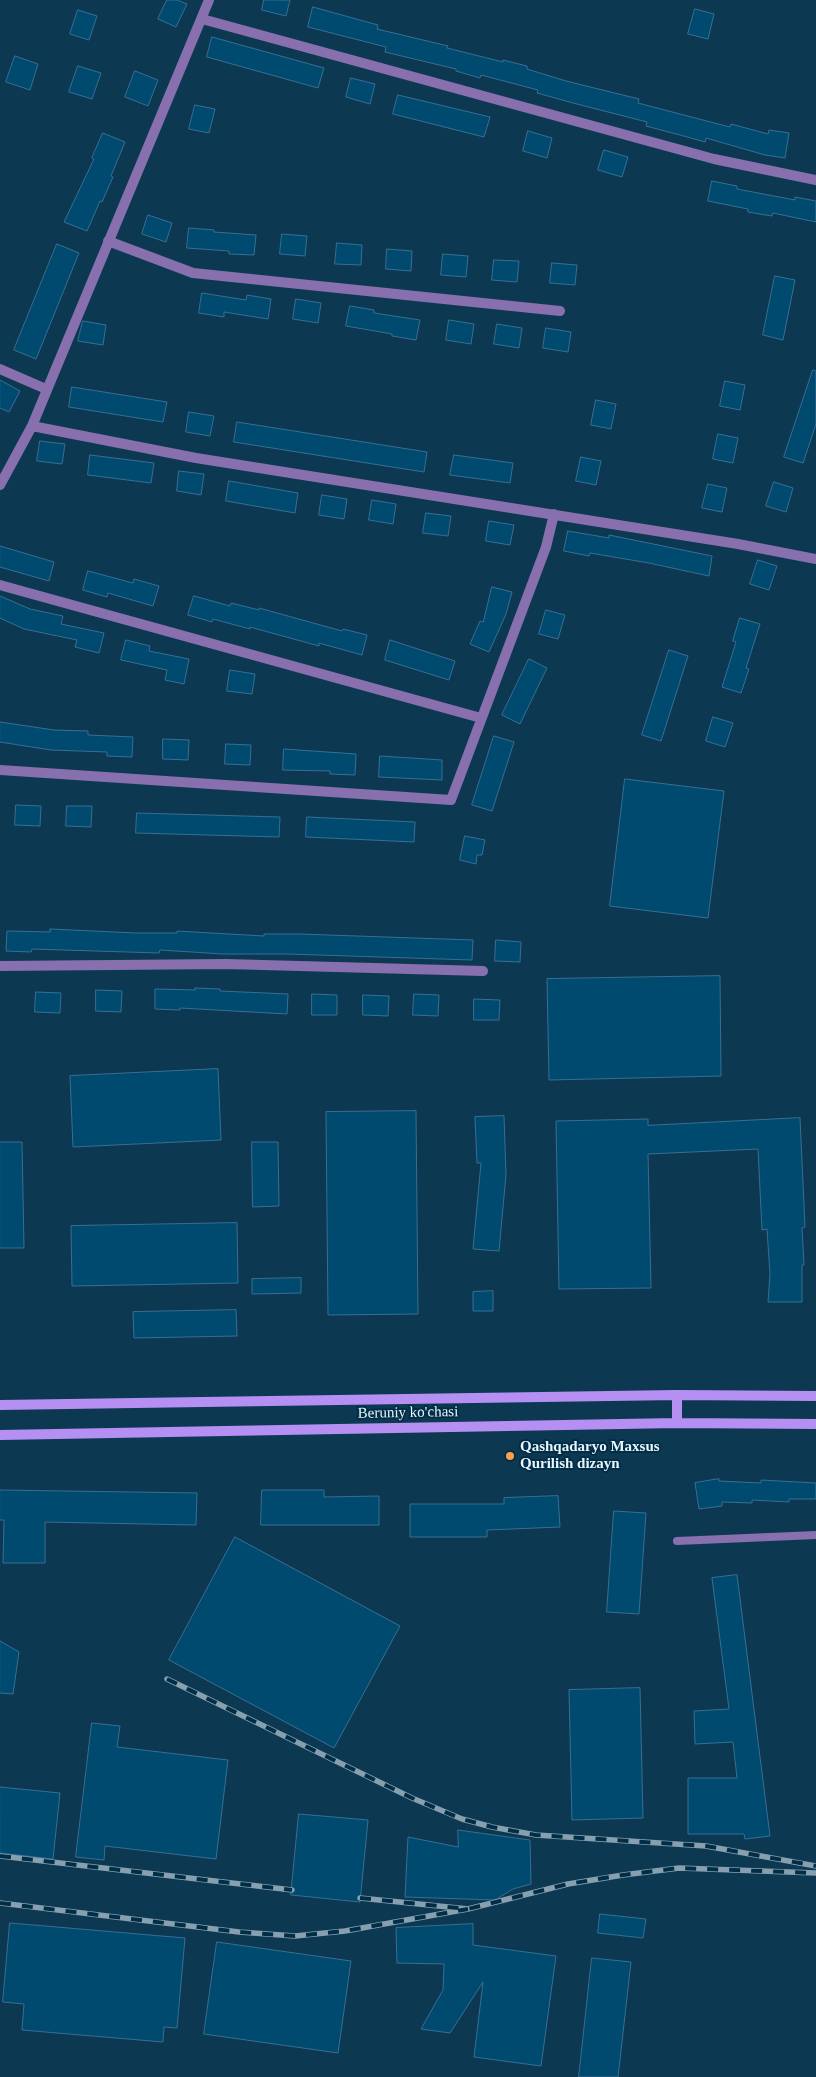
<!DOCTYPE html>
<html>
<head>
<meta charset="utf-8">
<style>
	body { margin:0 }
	canvas { display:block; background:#0d3852 }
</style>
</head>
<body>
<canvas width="816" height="2077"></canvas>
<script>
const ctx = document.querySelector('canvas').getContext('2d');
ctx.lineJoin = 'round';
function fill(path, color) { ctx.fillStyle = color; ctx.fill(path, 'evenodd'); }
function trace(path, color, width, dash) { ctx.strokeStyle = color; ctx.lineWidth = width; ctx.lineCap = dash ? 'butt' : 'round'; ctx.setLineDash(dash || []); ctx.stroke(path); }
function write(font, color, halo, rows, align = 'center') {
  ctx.font = font + ' "Times New Roman",serif'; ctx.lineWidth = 4; ctx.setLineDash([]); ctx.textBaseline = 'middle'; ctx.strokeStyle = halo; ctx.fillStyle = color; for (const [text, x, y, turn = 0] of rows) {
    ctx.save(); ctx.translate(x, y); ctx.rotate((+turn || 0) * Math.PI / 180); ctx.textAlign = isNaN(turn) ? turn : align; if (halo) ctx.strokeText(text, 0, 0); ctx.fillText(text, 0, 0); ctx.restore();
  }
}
const building = new Path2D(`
	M167,0H177L187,4L176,27L158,19Z
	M264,0H290L286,16L262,10Z
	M313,7L378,25L377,29L448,46L447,48L503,62V60L527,66V69L566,81L639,99L638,103L676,113L730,127L731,124L768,134L769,130L789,133L785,158L765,155L706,138L705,142L680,135L646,126L647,122L573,103L537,93L538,90L481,75L480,78L456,71V69L385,52L386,47L308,27Z
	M695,9L714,14L708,39L688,34Z
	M78,10L97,16L89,40L70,34Z
	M212,37L324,68L318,88L207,57Z
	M15,56L38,64L30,90L6,82Z
	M78,66L101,73L92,99L69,92Z
	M135,71L158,80L148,106L125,97Z
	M351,78L375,84L370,104L346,97Z
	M398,95L490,117L484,137L393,114Z
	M195,105L215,109L209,133L189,129Z
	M528,131L552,138L547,158L523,151Z
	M103,133L125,142L111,176L113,177L102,202L100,201L87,231L64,222L94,159L92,158Z
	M604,150L628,157L622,177L598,170Z
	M712,181L737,186V189L795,200V197L816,201V222L773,213L772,216L748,212V209L708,201Z
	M148,215L172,223L166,242L142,234Z
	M189,228L214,230V232L256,235L254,255L229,254V251L187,248Z
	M282,234L307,236L305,256L280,254Z
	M337,243L362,245L361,265L335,264Z
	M57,244L79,253L36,359L14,350Z
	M387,249L412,251L411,271L386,269Z
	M443,254L468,256L466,277L441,275Z
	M494,260L519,261L517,282L492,280Z
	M552,263L577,265L575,285L550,283Z
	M775,276L795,280L783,340L763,335Z
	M202,293L246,300L247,295L271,299L268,319L224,312V317L199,313Z
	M296,299L321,303L318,323L293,319Z
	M350,306L374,310V313L420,320L416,340L392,336V334L346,326Z
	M449,320L474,324L471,344L446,340Z
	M83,321L106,325L103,345L78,341Z
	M497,324L522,328L519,348L494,344Z
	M546,328L571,332L568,352L543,348Z
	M813,370L816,371V424L803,463L784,457Z
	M0,380L20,391L9,412L0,408Z
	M725,381L745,385L740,410L720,406Z
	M72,387L167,402L163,422L69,407Z
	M596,400L616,404L611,429L591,425Z
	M189,412L214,416L210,436L186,432Z
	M237,422L427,452L424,472L234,442Z
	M718,434L738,438L733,463L713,459Z
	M40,441L65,444L62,464L37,461Z
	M90,455L154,463L151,483L88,475Z
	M454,455L513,463L510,483L450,475Z
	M581,457L601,461L596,485L576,481Z
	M179,471L204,474L201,495L177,491Z
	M229,481L298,493L295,513L226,501Z
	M774,482L793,488L786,512L766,506Z
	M708,484L727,488L722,512L702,508Z
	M322,495L347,499L344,519L319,515Z
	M372,500L396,504L393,524L369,520Z
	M426,513L451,516L448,536L423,533Z
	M489,521L514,525L510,545L486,541Z
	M568,531L609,538V535L712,556L709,576L649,563L590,553L589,556L564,551Z
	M0,546L54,562L49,581L0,567Z
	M758,560L777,566L769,590L750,584Z
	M88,571L133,583L134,579L159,586L153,606L108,593L107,597L83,590Z
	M492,587L512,592L506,614L489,652L470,644L480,621L483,622Z
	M0,596L30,609L63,616L61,624L104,633L99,653L75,647L77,640L24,629L0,618Z
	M194,596L230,606L231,603L259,610V608L342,631L343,629L367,635L362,655L319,643V646L250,627V629L213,619L212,622L188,615Z
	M546,610L565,615L558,639L539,634Z
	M740,618L760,624L746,668L749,669L741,693L722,687L736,642L733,641Z
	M126,640L150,646L149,651L189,659L184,684L165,680L167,670L121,660Z
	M390,640L455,661L449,680L385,660Z
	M669,650L688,656L661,741L642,735Z
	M529,659L547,668L520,724L502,715Z
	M230,670L255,674L252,694L227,691Z
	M713,717L733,723L725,747L706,741Z
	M0,722L54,730L88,731V735L133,737L132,757L107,756V752L51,750L0,742Z
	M494,736L514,742L492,811L472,805Z
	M163,739L189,740L188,760L163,759Z
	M226,744L251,745L250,765L225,764Z
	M284,749L356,754L355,775L330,774V771L283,770Z
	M380,756L442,760V780L379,777Z
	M625,779L724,791L708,918L610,906Z
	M16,805L41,806L40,826L15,825Z
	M67,806H92L91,827L66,826Z
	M137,813L280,817L279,837L136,833Z
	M307,817L415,822L414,842L306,837Z
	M465,836L485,840L482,855H477L476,864L460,860Z
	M50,929L135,933H177V931L264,936V934H299L473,940L472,960L288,954H223L160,950L159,953L32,949L31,952L6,951L7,931L50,932Z
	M496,940L521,942L520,962L495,961Z
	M720,976L721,1076L549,1080L547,979Z
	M195,988L220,989V991L288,994L287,1014L180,1008V1010L155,1009V989L195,990Z
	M96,990L122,991L121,1012L96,1011Z
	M36,992L61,993L60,1013L35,1012Z
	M312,994L337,995V1015H312Z
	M414,994L439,995L438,1016L413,1015Z
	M363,995L389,996L388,1016L363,1015Z
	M474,999L500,1000L499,1020H474Z
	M218,1069L221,1140L73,1147L70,1076Z
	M416,1111L418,1314L328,1315L326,1112Z
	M504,1116L506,1175L499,1251L473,1249L481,1163H477L475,1117Z
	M800,1118L805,1227L802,1228L804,1265H802V1302H768L770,1274L767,1229L762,1230L758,1149L648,1154L651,1288L559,1289L556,1121L648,1119V1125Z
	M0,1142H22L24,1248H0Z
	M252,1142H278L279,1206L253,1207Z
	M237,1223L238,1283L72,1286L71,1226Z
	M301,1278V1293L252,1294V1279Z
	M493,1291V1311H473V1292Z
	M236,1310L237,1336L134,1338L133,1312Z
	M719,1479V1481L761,1483V1480L816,1483V1499H789V1502L752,1500V1503L722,1502V1506L699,1509L695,1483Z
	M0,1490L197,1493L196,1525L45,1522V1563H3L4,1520H0Z
	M262,1490H324V1497L379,1496V1525H261Z
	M558,1496L560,1527L487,1530V1537H410V1504H504V1498Z
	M614,1511L646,1513L639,1614L607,1612Z
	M235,1537L400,1626L334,1748L169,1660Z
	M737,1575L770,1836L745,1839L744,1834H688V1778H737L733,1742L695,1744L694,1711L729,1709L712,1578Z
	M0,1641L19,1652L13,1694L0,1693Z
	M640,1688L643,1818L572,1820L569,1690Z
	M92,1723L120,1726L117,1747L228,1760L216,1859L105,1846L104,1860L76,1857Z
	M0,1787L60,1793L53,1859L0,1853Z
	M299,1814L368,1820L360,1902L291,1895Z
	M458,1830L530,1840L531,1884L513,1889L495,1900L405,1897L408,1837L458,1847Z
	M600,1914L646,1919L643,1938L598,1933Z
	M10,1923L185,1938L177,2028L164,2027L163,2042L22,2030L24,2004L3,2002Z
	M473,1924V1945L556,1956L541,2066L474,2057L483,1982L450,2033L421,2029L443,1990L444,1964L397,1963L396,1928Z
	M217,1942L351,1961L338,2053L204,2034Z
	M592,1958L631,1962L618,2077H579Z`);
const service = new Path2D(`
	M677,1541L816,1535`);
const minor = new Path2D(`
	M202,19L714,159L816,180
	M108,241L193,273L560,311
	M0,369L46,389
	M32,426L196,458L738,544L816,559
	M0,485L32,426L209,0
	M0,585L481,718
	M0,770L451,800L546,547L554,514
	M0,966L226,964L483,971`);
const secondary = new Path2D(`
	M677,1395V1423
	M0,1405L677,1395L816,1396
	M0,1435L677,1423L816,1424`);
const rail = new Path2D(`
	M167,1679L412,1798L462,1819L492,1827L536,1835L706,1846L816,1866
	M0,1856L292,1890
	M360,1898L468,1909L568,1884L623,1875L679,1868L816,1873
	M0,1903L239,1932L295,1936L345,1931L468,1909`);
const markers = [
	[510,1456,5,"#f99f4d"]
];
const streetNames = [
	["Beruniy ko'chasi",408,1413,-1]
];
const poiNames = [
	["Qashqadaryo Maxsus",520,1447],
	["Qurilish dizayn",520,1464]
];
fill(building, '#004a70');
trace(building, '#386e92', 1);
trace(service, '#8770ad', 8);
trace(minor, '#8770ad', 10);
trace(secondary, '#b590f2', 10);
trace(rail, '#87a0b0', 5.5);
trace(rail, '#012e47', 4, [11]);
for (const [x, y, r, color] of markers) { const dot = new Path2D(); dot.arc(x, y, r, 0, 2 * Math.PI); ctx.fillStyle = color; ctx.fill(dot); trace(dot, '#012e47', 2); }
write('15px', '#e9f4fc', '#012e47', streetNames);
write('bold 15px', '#e9f4fc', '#012e47', poiNames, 'left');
</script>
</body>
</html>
